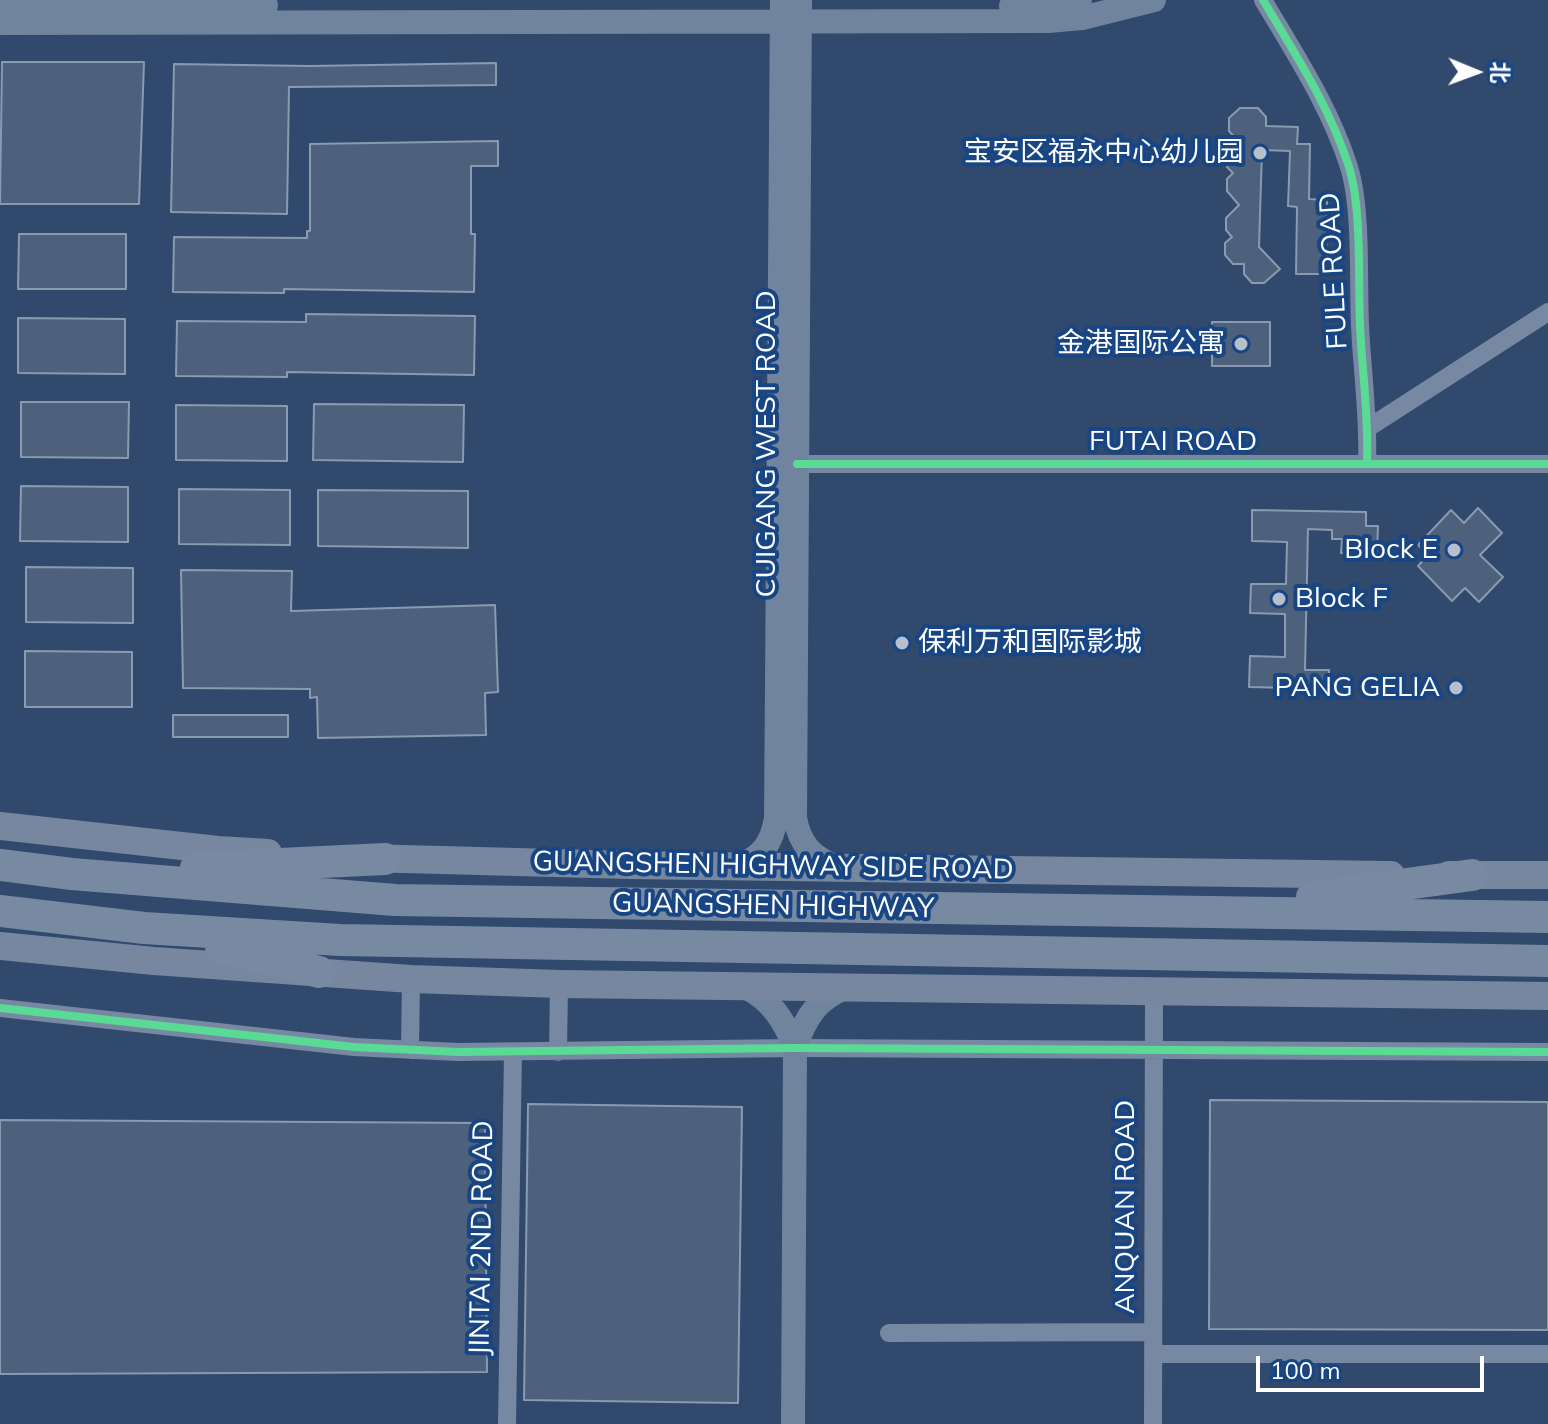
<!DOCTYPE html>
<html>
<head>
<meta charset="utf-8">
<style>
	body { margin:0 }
	#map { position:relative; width:1548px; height:1424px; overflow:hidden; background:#30496c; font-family:Mulish,"Noto Sans SC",sans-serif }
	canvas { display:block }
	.north { position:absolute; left:1436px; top:32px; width:80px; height:80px; -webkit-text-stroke:6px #184584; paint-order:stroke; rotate:91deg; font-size:22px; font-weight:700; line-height:32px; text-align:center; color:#fff }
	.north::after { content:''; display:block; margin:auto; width:28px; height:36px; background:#fff; clip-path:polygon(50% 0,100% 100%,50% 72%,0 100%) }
	.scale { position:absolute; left:1256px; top:1356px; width:228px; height:36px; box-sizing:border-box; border:4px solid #fff; border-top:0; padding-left:10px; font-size:24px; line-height:28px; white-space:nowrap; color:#fff; -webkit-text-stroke:6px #184584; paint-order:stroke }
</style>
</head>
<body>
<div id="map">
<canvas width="1548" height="1424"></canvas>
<div class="north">北</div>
<div class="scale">100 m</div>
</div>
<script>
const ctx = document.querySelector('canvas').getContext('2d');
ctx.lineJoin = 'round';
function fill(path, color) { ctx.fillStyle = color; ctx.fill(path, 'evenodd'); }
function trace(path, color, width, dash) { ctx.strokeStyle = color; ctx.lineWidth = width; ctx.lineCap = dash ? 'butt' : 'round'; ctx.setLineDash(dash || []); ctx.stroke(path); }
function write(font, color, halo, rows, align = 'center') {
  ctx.font = font + ' Mulish,"Noto Sans SC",sans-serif'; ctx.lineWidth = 8; ctx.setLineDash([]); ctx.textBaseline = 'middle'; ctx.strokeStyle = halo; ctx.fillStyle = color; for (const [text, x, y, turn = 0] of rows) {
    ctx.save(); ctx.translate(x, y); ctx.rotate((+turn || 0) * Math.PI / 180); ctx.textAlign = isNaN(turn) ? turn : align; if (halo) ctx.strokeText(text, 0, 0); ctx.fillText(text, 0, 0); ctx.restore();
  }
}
const building = new Path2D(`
	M2,62H144L139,204H0Z
	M496,63V85L289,87L287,214L171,212L174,64L310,66Z
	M1240,108H1258L1266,117V126L1298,127L1297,144H1310L1309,199L1327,200L1326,274H1296L1297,207L1288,206L1290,151L1262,150L1259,247L1280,269L1264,283H1252L1244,274V264H1233L1225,255V243L1232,237L1226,230V218L1239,205L1227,191V179L1233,173L1227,167V154L1239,142L1229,131V118Z
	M498,141V166H471V234H475L474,292L284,289V293L173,292L174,237L307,238V231H310V144Z
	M19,234H126V289H18Z
	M306,314L475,316L474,375L287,372V377L176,376L177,321L306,322Z
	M18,318L125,319V374L18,373Z
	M1212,322H1270V366H1212Z
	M21,402H129L128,458L21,457Z
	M314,404L464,405L463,462L313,460Z
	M176,405L287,406V461L176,460Z
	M21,486L128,487V542L20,541Z
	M179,489L290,490V545L179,544Z
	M318,490L468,491V548L318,546Z
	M1478,508L1502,533L1480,555L1503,577L1479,602L1465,588L1452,601L1418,566L1428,555L1418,545L1451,510L1464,523Z
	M1252,510L1366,512V526H1378L1377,554L1341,553L1342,539H1332V530L1308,529L1305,670H1329V689L1249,687L1250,656L1285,657V614L1250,613L1251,584H1286L1287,542L1252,541Z
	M26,567L133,568V623L26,622Z
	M181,570L292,571L291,611L495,605L498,692L485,693L486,735L318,738L317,697L310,698V689L183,688Z
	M25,651L132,652V707H25Z
	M173,715H288V737H173Z
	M1210,1100L1548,1102V1330L1209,1329Z
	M528,1104L742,1107L738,1403L524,1400Z
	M0,1120L485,1123L487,1372L0,1374Z`);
const street = new Path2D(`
	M1263,0C1295,54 1330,107 1349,167C1362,209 1358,279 1360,325C1362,371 1369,417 1367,464
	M1368,428L1548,312
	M797,464H1548
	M0,1008L354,1047L458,1052L795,1048L1548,1052
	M410,1050L411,979
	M558,1052L559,984
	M889,1333L1153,1332
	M1154,1354H1548
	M507,1424L513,1052
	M1153,1424L1154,991`);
const secondary = new Path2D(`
	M800,0L795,818C800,845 812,857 837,867
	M0,5H266
	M1011,6L1080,0
	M0,23L1048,21L1082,18L1154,0
	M740,866C763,855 772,843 776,818L782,0
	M745,987C771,999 785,1022 795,1048
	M793,1424L795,1048C805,1018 817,998 848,987`);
const primary = new Path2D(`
	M0,826L218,850L268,853
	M365,858L630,865L1391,875
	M1449,875H1548
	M0,946L154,961L411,979L559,984L1548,996`);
const highway = new Path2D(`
	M0,865L72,874L395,900L1548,917
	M196,868L385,859
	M1312,897L1472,875
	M0,911L144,928L340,940L1548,961
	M221,947L319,972`);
const cycleway = new Path2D(`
	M1263,0C1295,54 1330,107 1349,167C1362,209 1358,279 1360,325C1362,371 1369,417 1367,464
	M797,464H1548
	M0,1008L354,1047L458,1052L795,1048L1548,1052`);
const markers = [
	[1260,153,8,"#b7bfcc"],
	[1241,344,8,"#b7bfcc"],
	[1454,550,8,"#b7bfcc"],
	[1279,599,8,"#b7bfcc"],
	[902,643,8,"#b7bfcc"],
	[1456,688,8,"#b7bfcc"]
];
const poiNames = [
	["宝安区福永中心幼儿园",1244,153],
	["金港国际公寓",1225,344],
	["Block E",1438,550],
	["Block F",1295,599,"left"],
	["保利万和国际影城",918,643,"left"],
	["PANG GELIA",1440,688]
];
const streetNames = [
	["FULE ROAD",1334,271,-93],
	["FUTAI ROAD",1173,442],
	["CUIGANG WEST ROAD",767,444,-90],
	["GUANGSHEN HIGHWAY SIDE ROAD",773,866,1],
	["GUANGSHEN HIGHWAY",773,906,1],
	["ANQUAN ROAD",1126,1207,-90],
	["JINTAI 2ND ROAD",482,1238,-89]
];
fill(building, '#4d617c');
trace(building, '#8a9ab0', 2);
trace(street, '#7789a2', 18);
trace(secondary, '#71849e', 24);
trace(primary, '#76879f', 28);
trace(highway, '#788aa2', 32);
trace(cycleway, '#5adb95', 8);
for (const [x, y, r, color] of markers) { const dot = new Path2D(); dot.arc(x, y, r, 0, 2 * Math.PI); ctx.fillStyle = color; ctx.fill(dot); trace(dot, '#184584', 3); }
write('28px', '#fff', '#184584', poiNames, 'right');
write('28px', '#fff', '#184584', streetNames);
</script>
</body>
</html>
